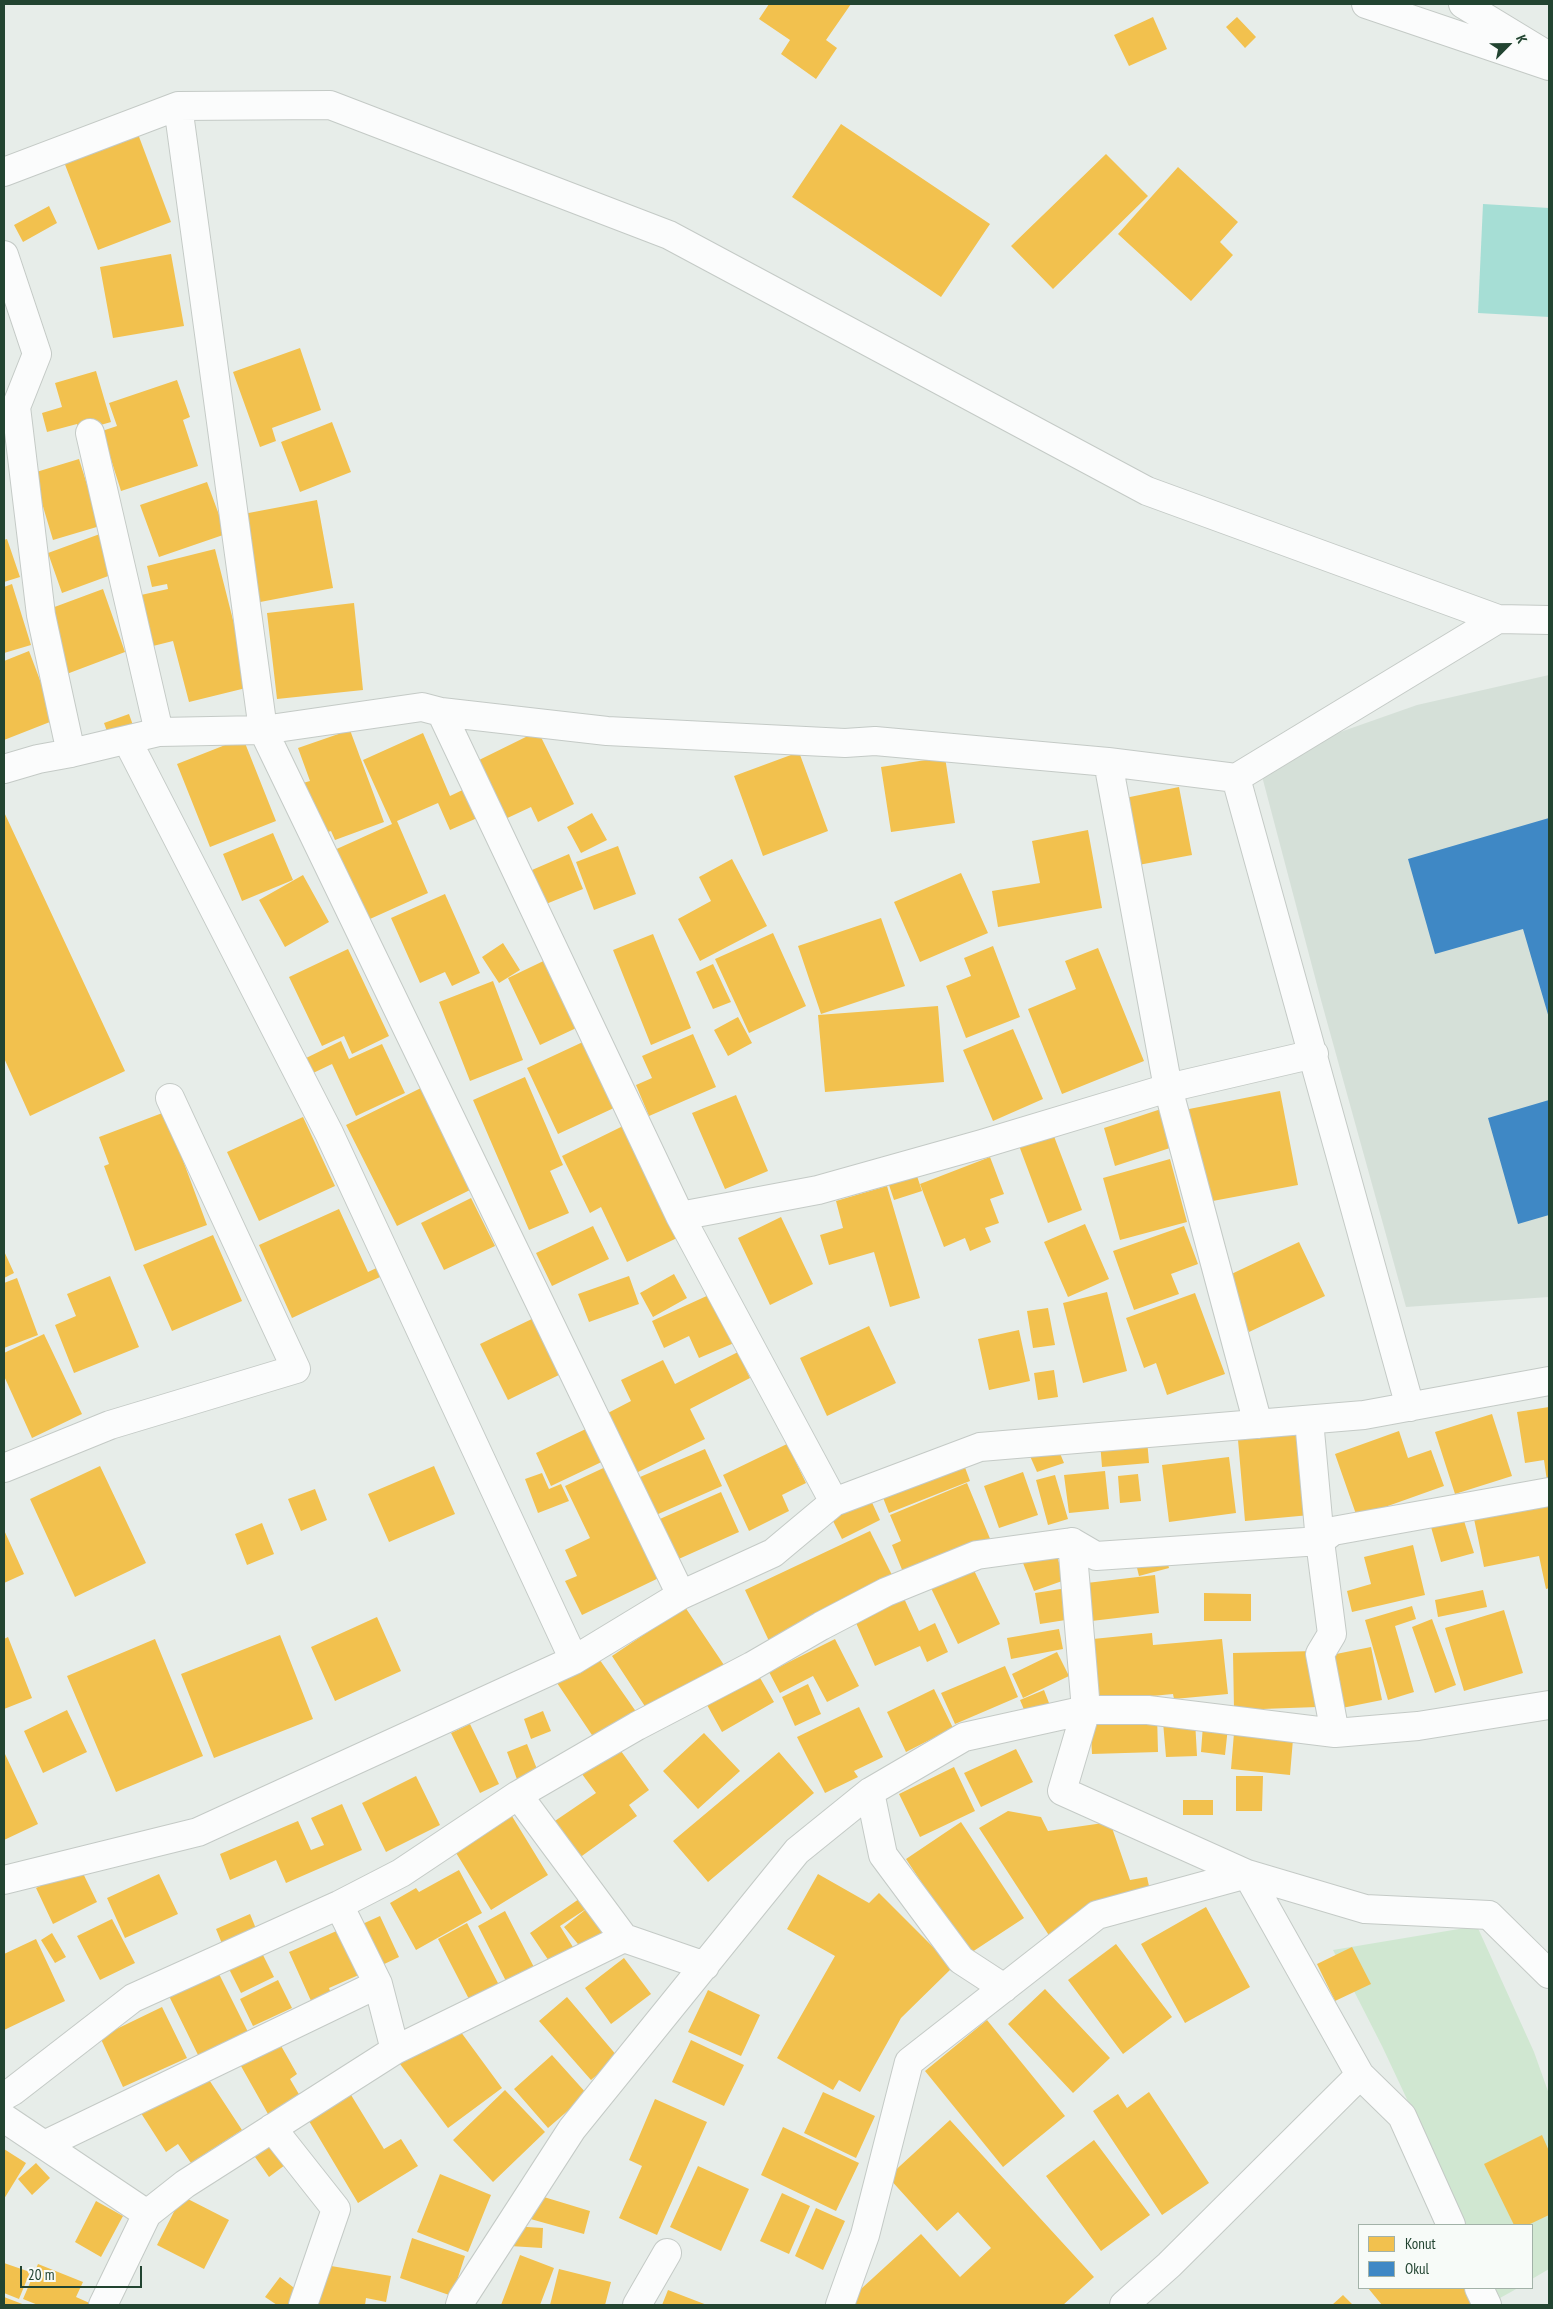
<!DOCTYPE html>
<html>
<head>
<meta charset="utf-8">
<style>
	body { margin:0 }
	#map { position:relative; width:1553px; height:2309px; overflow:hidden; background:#e7ede9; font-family:"PT Sans Narrow",sans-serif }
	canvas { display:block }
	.frame { position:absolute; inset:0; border:5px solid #224431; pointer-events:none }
	.legend { position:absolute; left:1358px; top:2224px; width:175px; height:65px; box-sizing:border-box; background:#f7fbf8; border:1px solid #a2b2a8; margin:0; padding:6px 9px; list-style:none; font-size:15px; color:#224431 }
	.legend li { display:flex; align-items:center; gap:10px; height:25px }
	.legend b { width:25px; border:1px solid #a2b2a8 }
	.north { position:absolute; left:1483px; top:20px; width:50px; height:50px; -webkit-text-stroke:4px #f7fbf8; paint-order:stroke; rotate:67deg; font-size:14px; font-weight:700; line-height:20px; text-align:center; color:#224431 }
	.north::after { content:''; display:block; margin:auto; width:18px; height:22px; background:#224431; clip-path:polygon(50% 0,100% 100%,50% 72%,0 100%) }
	.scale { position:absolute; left:20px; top:2266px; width:122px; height:22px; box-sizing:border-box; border:2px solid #224431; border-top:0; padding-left:6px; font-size:15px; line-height:18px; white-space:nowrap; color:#224431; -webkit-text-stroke:4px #f7fbf8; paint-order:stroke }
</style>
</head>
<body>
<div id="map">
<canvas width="1553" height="2309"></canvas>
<div class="frame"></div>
<ul class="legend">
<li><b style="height:14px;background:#f2c14e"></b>Konut</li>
<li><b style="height:14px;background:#3f88c5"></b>Okul</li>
</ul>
<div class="north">K</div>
<div class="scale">20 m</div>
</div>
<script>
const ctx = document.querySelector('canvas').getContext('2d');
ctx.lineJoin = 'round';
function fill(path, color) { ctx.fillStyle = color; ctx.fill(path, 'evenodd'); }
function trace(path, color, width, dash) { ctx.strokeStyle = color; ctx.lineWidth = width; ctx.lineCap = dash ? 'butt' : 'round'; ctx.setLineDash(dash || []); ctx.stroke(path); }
const built = new Path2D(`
	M1549,675V1297L1406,1307L1321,1000L1258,761L1417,705Z`);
const green = new Path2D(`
	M1477,1926L1534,2052L1549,2094V2269L1532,2279V2225H1466L1382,2046L1333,1950Z
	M1495,2288H1518L1500,2298Z`);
const water = new Path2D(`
	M1483,204L1549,208V317L1478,313Z`);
const homes = new Path2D(`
	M769,4H851L826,40L837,48L816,79L781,54L790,40L759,19Z
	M1153,17L1167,49L1129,66L1114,35Z
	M1237,17L1256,37L1245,48L1226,27Z
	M841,124L990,224L941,297L792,197Z
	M138,134L171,222L98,250L64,162Z
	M1106,154L1148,196L1053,289L1011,246Z
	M1178,167L1238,222L1220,242L1233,255L1191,301L1118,234Z
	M49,206L57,223L23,242L14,225Z
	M171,254L184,326L113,338L100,267Z
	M300,348L321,410L272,428L276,441L260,447L233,372Z
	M96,371L111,422L80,431L77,424L47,432L42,413L62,407L55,383Z
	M177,380L190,417L183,420L198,466L121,491L102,431L117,426L109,403Z
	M332,422L351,472L300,492L281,442Z
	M79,459L100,526L53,540L33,473Z
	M207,482L226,534L159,557L140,505Z
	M317,500L333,588L255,603L238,515Z
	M108,531L122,571L62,593L48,553Z
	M7,539L20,577L4,582V540Z
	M215,549L250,687L189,702L173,641L145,648L132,597L168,589L167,584L152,587L147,566Z
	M12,584L31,645L4,653V587Z
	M103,589L125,652L64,675L41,612Z
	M354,603L363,690L277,699L267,613Z
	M29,651L55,720L4,740V661Z
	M129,714L134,728L109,737L104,723Z
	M350,730L384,822L335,840L331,831L325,833L296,785L310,781L298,748Z
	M538,731L574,804L538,822L531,807L501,821L473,763Z
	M423,733L450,796L471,786L484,815L450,830L438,803L397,821L428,893L361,923L330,852L392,824L363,760Z
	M243,738L276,821L210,847L177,764Z
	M799,752L828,831L763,856L734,776Z
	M945,757L955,823L891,832L881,767Z
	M1179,787L1192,855L1133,866L1120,799Z
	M4,812L125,1071L30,1116L4,1058Z
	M592,813L607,840L581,853L567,827Z
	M1088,830L1102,908L998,927L992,891L1040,883L1032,841Z
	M273,833L293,880L242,901L223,854Z
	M618,846L636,894L594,910L576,862Z
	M569,854L583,889L546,904L532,870Z
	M732,859L767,926L700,961L678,919L711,901L699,877Z
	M961,873L988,933L920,962L894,902Z
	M303,875L329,922L285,947L259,900Z
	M445,894L480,973L452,986L445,972L420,983L391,918Z
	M881,918L905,986L821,1014L798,946Z
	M773,933L806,1006L749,1033L715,959Z
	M653,934L691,1028L651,1045L613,950Z
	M503,943L520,970L499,983L482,957Z
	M993,946L1020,1017L966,1038L946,986L971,976L964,958Z
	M1098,948L1144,1061L1062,1094L1028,1009L1076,989L1065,961Z
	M348,949L389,1036L352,1054L344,1036L322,1046L289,977Z
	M556,955L587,1023L540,1045L508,978Z
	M713,964L731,1002L713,1009L696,972Z
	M493,981L523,1060L470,1081L439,1002Z
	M938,1006L944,1082L825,1092L818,1015Z
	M738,1017L752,1043L728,1056L714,1030Z
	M1013,1029L1043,1099L993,1121L963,1050Z
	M693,1034L716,1087L649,1116L636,1085L652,1078L642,1056Z
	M341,1041L349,1059L382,1044L405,1093L356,1116L332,1064L311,1074L304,1059Z
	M585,1041L616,1107L558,1134L527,1068Z
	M525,1077L563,1165L550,1171L569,1213L529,1230L473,1100Z
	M423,1087L446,1136L444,1137L470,1190L397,1226L346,1125Z
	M1280,1091L1298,1185L1202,1203L1184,1110Z
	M736,1095L768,1171L725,1189L692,1113Z
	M1161,1109L1173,1147L1115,1166L1104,1128Z
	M165,1112L207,1225L135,1251L104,1166L109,1164L99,1137Z
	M303,1117L335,1186L259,1221L227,1152Z
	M623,1126L677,1238L627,1262L601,1207L590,1213L562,1156Z
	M1052,1131L1082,1210L1048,1223L1018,1143Z
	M990,1157L1004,1194L990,1199L999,1223L985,1228L991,1242L970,1251L965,1238L944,1247L920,1184Z
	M1170,1159L1187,1222L1120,1240L1103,1178Z
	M913,1164L922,1191L894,1200L885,1173Z
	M887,1186L920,1298L890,1307L874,1252L829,1265L820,1235L843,1228L836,1201Z
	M471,1198L495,1246L444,1270L421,1223Z
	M339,1209L368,1272L389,1262L393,1271L292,1318L259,1245Z
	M781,1217L813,1284L770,1305L738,1238Z
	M1085,1224L1109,1279L1068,1297L1044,1242Z
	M593,1226L609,1259L552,1286L536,1253Z
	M1184,1226L1198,1264L1171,1274L1179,1294L1134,1310L1113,1251Z
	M213,1235L242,1301L172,1331L143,1265Z
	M1299,1242L1325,1296L1249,1332L1223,1278Z
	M4,1251L14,1273L4,1278Z
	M674,1274L687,1298L653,1317L640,1293Z
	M110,1276L139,1347L74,1373L55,1325L76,1316L67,1294Z
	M629,1276L639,1304L589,1322L578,1294Z
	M17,1278L38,1335L4,1348V1283Z
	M1107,1292L1127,1371L1083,1383L1063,1303Z
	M1195,1293L1225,1374L1167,1395L1156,1363L1144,1368L1126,1318Z
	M711,1294L734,1343L699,1358L689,1336L664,1348L652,1321Z
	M1048,1308L1055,1345L1033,1348L1027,1311Z
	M536,1317L563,1373L508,1400L480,1344Z
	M869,1326L896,1383L827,1416L800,1358Z
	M1019,1330L1030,1381L989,1390L978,1339Z
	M44,1334L82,1414L32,1438L4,1376V1353Z
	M738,1352L750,1378L690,1409L705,1439L636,1473L606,1414L631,1401L621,1380L663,1360L675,1384Z
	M1054,1370L1058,1397L1038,1400L1034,1373Z
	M1549,1407V1488H1548L1544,1460L1525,1463L1517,1412Z
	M1492,1414L1512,1476L1455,1494L1435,1432Z
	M594,1425L610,1458L551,1486L536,1453Z
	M1399,1431L1408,1458L1431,1450L1444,1486L1357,1517L1335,1454Z
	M1302,1434L1310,1515L1245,1521L1238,1440Z
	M1147,1439L1149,1463L1102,1467L1100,1442Z
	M787,1444L806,1483L782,1495L789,1511L749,1531L723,1475Z
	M1057,1446L1064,1463L1037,1472L1030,1456Z
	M705,1449L722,1486L656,1515L640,1477Z
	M1229,1457L1236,1513L1169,1522L1162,1465Z
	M963,1462L970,1481L889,1513L882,1495Z
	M614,1463L667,1574L582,1615L565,1581L577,1576L565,1550L590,1538L565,1486Z
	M100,1466L146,1563L75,1597L30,1499Z
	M434,1466L455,1514L389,1542L368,1494Z
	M1105,1471L1109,1509L1069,1513L1064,1475Z
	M1023,1472L1038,1515L999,1528L984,1486Z
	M542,1473L549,1489L561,1484L569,1501L538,1513L525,1479Z
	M1138,1474L1141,1501L1120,1503L1118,1476Z
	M1055,1475L1068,1519L1048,1525L1036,1480Z
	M967,1483L991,1541L905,1577L892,1545L901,1541L890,1515Z
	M315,1489L327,1520L301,1531L288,1499Z
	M721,1492L739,1532L672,1562L653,1522Z
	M869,1496L880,1520L842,1539L830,1515Z
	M1549,1499V1588L1546,1589L1539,1556L1484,1567L1473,1514Z
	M1461,1511L1474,1553L1441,1562L1429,1520Z
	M262,1523L274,1554L247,1565L235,1534Z
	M4,1530L24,1574L4,1583Z
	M870,1531L895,1581L769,1641L745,1590Z
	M1413,1545L1425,1595L1352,1612L1347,1591L1371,1584L1364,1557Z
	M1055,1551L1065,1580L1034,1591L1023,1563Z
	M1165,1553L1169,1568L1139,1576L1135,1560Z
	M971,1564L1000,1624L958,1644L929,1584Z
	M1155,1575L1159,1613L1083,1622L1078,1584Z
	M1067,1588L1072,1619L1040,1624L1035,1593Z
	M1483,1590L1487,1607L1438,1617L1435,1600Z
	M1204,1593L1251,1594V1621H1204Z
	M902,1594L919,1631L935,1623L948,1652L927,1662L920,1646L875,1666L853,1616Z
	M1412,1606L1416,1619L1395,1626L1414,1692L1388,1700L1365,1620Z
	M685,1607L724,1665L650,1714L612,1656Z
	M1504,1610L1523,1673L1464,1691L1445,1628Z
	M377,1617L401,1671L335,1701L311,1647Z
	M1432,1619L1456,1685L1435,1693L1412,1627Z
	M1059,1629L1063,1649L1011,1659L1007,1638Z
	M1152,1633L1153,1645L1222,1639L1228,1694L1174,1699L1173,1694L1099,1701L1093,1639Z
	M280,1635L313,1719L214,1758L181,1674Z
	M8,1637L32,1698L4,1709V1639Z
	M155,1639L203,1756L116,1792L67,1676Z
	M835,1639L859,1686L827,1702L813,1676L780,1693L769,1672Z
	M1371,1647L1382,1700L1337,1709L1326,1656Z
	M1315,1651L1317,1707L1234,1710L1233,1653Z
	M1057,1652L1069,1676L1023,1698L1012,1674Z
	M595,1653L637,1713L596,1741L555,1680Z
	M1005,1666L1018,1697L955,1724L941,1693Z
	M759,1676L774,1702L722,1732L707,1705Z
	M808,1684L821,1714L795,1726L782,1697Z
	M934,1689L953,1728L906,1752L887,1712Z
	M1044,1690L1049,1703L1025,1712L1020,1700Z
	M859,1707L883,1757L854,1771L858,1777L825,1793L797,1737Z
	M67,1710L87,1752L43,1773L24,1731Z
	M543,1711L551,1731L531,1739L524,1719Z
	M1157,1714L1158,1752L1092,1754L1090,1716Z
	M1195,1720L1197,1756L1166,1757L1163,1722Z
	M470,1724L499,1784L480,1793L451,1733Z
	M1203,1725L1228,1727L1225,1755L1201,1752Z
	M704,1733L740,1771L698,1809L663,1771Z
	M1234,1733L1293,1739L1290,1775L1231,1769Z
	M527,1744L539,1774L518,1782L507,1752Z
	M616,1744L649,1790L629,1805L637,1816L575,1861L549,1825L596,1793L579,1770Z
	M1016,1749L1033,1782L981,1807L964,1773Z
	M779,1752L814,1793L708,1882L673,1841Z
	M5,1754L38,1824L4,1840V1755Z
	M954,1767L975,1811L920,1837L899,1794Z
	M416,1776L440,1825L386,1852L362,1803Z
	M1236,1776H1263L1262,1811H1236Z
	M1183,1800H1213V1815H1183Z
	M342,1804L362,1850L286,1883L276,1860L230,1880L220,1854L298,1821L311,1850L324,1845L311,1818Z
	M507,1808L548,1875L491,1910L450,1843Z
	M1008,1811L1041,1817L1048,1831L1110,1822L1130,1880L1147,1877L1151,1895L1052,1940L979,1828Z
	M961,1822L1024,1918L969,1954L906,1859Z
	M80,1867L97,1902L53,1924L36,1888Z
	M459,1870L482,1913L416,1950L390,1903L416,1888L419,1892Z
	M159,1874L178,1914L125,1938L107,1898Z
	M818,1874L869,1903L879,1893L953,1967L901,2018L860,2092L839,2080L833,2090L777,2058L835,1956L787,1929Z
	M579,1899L586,1909L560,1926L576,1952L553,1967L530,1933Z
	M590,1906L608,1929L582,1949L564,1927Z
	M1206,1907L1250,1987L1185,2023L1141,1944Z
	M505,1911L537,1973L509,1987L478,1926Z
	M250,1914L259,1936L225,1951L216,1929Z
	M380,1916L399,1957L378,1967L358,1926Z
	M112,1919L135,1963L100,1980L77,1936Z
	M467,1923L500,1987L471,2003L438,1939Z
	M341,1929L361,1974L329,1988L331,1994L312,2003L289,1952Z
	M52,1933L66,1957L55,1963L41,1940Z
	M36,1939L65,2001L4,2030V1954Z
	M1116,1944L1172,2017L1123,2054L1068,1980Z
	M1352,1947L1371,1984L1335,2001L1317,1964Z
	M260,1949L274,1977L241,1993L227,1965Z
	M624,1958L651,1994L611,2024L585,1988Z
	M217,1970L249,2034L200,2059L168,1994Z
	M278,1980L292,2008L253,2026L240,1999Z
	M1045,1989L1110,2058L1073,2093L1008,2024Z
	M708,1990L760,2015L741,2056L688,2032Z
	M567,1997L618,2057L591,2080L539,2021Z
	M162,2007L187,2058L123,2087L100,2037Z
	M987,2020L1065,2116L1003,2167L925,2071Z
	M455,2024L502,2088L448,2128L400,2064Z
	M276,2037L297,2074L290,2079L300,2096L268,2114L237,2059Z
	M691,2040L744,2065L724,2106L672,2082Z
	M552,2055L587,2094L548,2128L514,2089Z
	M202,2069L242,2130L191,2163L178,2144L166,2152L139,2110Z
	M348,2090L384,2149L401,2139L418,2166L358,2203L306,2116Z
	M505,2090L545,2132L493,2182L453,2140Z
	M823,2092L875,2116L856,2158L804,2133Z
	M1149,2092L1209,2183L1162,2215L1093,2111L1118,2094L1127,2108Z
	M655,2099L707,2122L657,2235L619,2218L642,2166L629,2160Z
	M950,2120L1094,2277L1063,2305H856L850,2299L921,2234L960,2277L991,2248L958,2212L937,2231L888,2177Z
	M783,2127L859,2163L836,2211L761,2175Z
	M1542,2135L1549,2151V2215L1528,2225H1514L1484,2164Z
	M1094,2140L1150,2215L1101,2251L1046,2176Z
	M271,2145L285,2165L269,2177L255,2157Z
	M4,2149L26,2163L4,2199Z
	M36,2163L50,2178L32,2195L18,2179Z
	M698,2166L749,2189L721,2251L670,2227Z
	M440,2174L491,2195L468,2252L417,2232Z
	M782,2193L810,2206L789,2254L760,2241Z
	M534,2194L590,2211L584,2234L527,2218Z
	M182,2196L229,2220L204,2269L157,2245Z
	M96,2201L123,2216L101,2257L75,2242Z
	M816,2208L845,2221L823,2270L795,2256Z
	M511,2226L543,2228L542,2248L510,2246Z
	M412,2238L465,2256L452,2296L400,2278Z
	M520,2255L554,2268L540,2305H501Z
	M4,2263L30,2272L19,2299L4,2293Z
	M38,2264L83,2282L76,2297L94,2305H38L23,2299Z
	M319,2264L391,2276L386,2302L366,2298L365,2305H312Z
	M559,2269L611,2282L605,2305H550Z
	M280,2277L302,2294L293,2305H277L265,2297Z
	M1368,2288H1469L1472,2305H1382Z
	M668,2290L707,2305H662Z
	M1343,2295L1353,2305H1332Z
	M4,2297L25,2305H4Z`);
const schools = new Path2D(`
	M1549,818V1018L1523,929L1435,954L1408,859Z
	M1549,1100V1215L1518,1224L1488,1118Z`);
const minor = new Path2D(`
	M1366,4L1549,66
	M1463,4L1542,52
	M178,106L263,730L681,1595
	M4,172L178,106L330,105L669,235L1147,491L1498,619L1549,620
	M4,255L37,354L16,407L41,615L71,753
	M90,433L159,732
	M441,712L680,1216L834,1502
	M127,740L329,1133L574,1660
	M1108,762L1168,1088L1258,1424
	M4,769L38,759L71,753L159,732L263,730L422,707L441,712L607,731L845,743L875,741L1108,762L1236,778L1498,619
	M1236,778L1410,1407
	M680,1216L818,1190L982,1144L1168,1088L1314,1054
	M1309,1420L1320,1541L1332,1634L1320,1654L1335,1733
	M4,1468L110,1425L296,1369L170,1098
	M1072,1542L1086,1710L1062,1791L1247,1874L1365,1909L1489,1915L1549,1974
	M870,1792L883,1855L961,1960L1004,1988
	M518,1795L624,1938L705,1966
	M4,1880L198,1832L574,1660L681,1595L773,1553L834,1502L980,1447L1364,1415L1549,1381
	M339,1905L378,1984L395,2050
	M4,2096L13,2091L133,1998L339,1905L401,1873L518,1795L637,1726L752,1666L821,1626L886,1592L977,1555L1072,1542L1096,1556L1320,1541L1333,1531L1549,1492
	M4,2118L147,2214
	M272,2128L336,2209L303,2305
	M44,2145L378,1984
	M1479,2288L1487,2305
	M103,2305L147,2214L185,2184L395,2050L624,1938
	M460,2305L462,2299L572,2129L797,1851L870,1792L964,1737L1086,1710H1148L1335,1733L1418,1726L1549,1705
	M637,2305L667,2253
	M840,2305L865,2235L909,2062L1097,1915L1247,1874L1360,2075L1402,2116L1451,2225
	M1124,2305L1169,2265L1360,2075`);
fill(built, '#d5e0d8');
fill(green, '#d0e7d1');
fill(water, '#a6ded5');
fill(homes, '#f2c14e');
fill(schools, '#3f88c5');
trace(minor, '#c4cac6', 30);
trace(minor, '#fbfcfc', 28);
</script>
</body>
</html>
